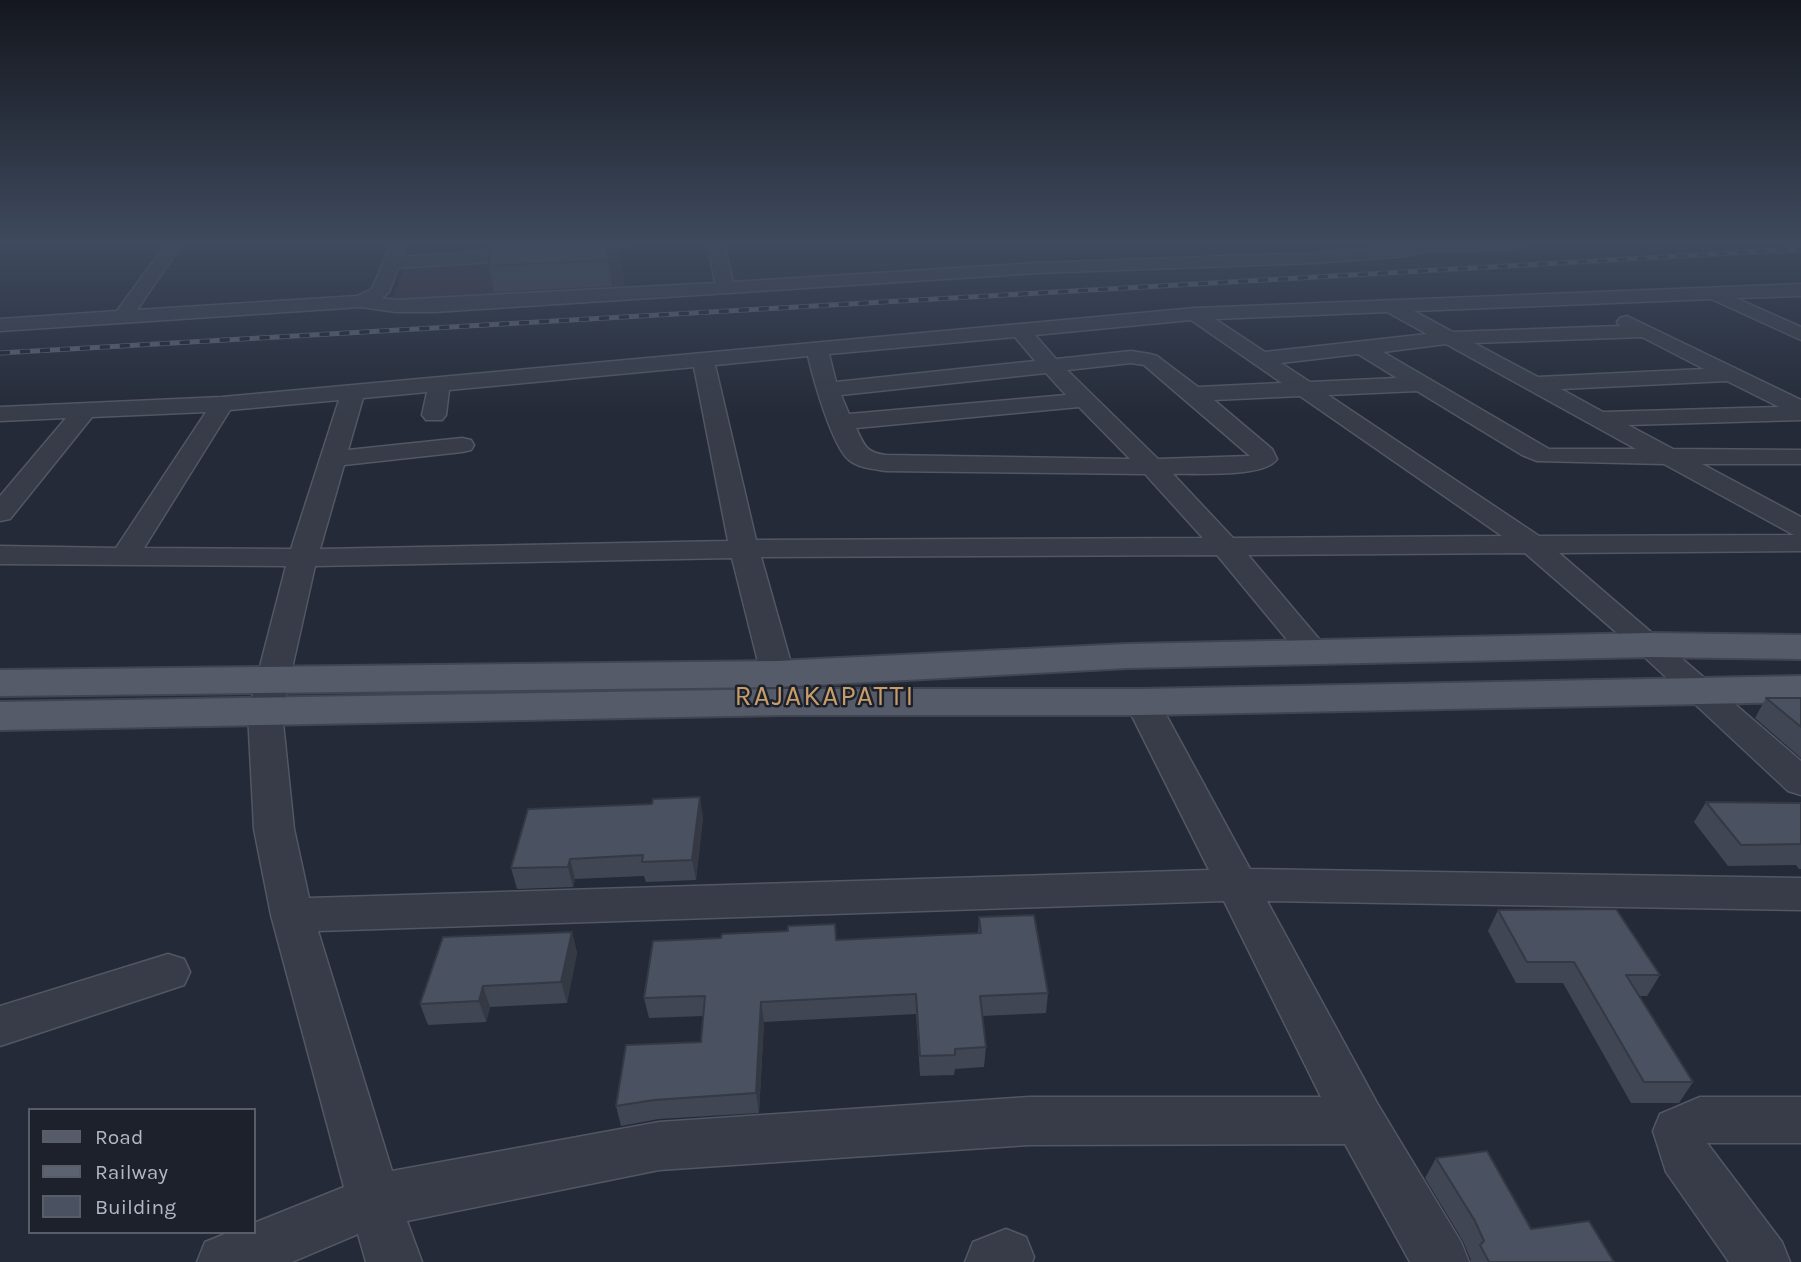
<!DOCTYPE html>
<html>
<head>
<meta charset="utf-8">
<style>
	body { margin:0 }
	#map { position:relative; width:1801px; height:1262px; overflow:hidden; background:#242a37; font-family:Karla,sans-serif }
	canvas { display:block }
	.legend { position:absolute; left:28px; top:1108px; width:228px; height:126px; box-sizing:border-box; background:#1c212c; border:2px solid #585d69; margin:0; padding:9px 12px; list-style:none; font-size:21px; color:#b2b7c4 }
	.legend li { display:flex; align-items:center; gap:14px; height:35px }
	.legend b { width:35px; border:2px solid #585d69 }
</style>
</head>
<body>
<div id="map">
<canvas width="1801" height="1262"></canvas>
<ul class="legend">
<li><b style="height:9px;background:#555b68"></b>Road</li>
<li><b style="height:9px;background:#5b6270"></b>Railway</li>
<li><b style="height:19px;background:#4a5161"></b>Building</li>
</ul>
</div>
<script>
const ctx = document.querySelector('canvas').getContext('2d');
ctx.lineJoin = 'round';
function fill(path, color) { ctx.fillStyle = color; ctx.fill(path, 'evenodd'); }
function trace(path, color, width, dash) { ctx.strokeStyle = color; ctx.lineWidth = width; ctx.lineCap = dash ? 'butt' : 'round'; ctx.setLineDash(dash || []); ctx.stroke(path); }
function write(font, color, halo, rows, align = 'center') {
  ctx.font = font + ' Karla,sans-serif'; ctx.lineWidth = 5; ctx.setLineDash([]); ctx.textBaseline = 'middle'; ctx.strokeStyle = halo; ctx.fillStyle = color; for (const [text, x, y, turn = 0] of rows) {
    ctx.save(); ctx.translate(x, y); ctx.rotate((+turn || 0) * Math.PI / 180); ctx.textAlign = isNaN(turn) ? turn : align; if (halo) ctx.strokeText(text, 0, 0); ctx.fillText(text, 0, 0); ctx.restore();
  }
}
const medical = new Path2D(`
	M618,248L626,290L390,303L406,265L586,253Z`);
const minor = new Path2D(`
	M166,244H182L137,310L357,296L372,289L391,244H407L402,257L581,244H626C613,258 430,265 398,268L389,292L382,298L396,300L715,283L708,244H724L733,282L1037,263L1314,253L1400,246L1404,244H1522L1514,249L1420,252L1407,256L1314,263L1037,273L434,312H396L361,307L0,331V319L117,311Z
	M1801,284V296L1736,298L1801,327V340L1711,299L1414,311L1453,332L1620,326L1617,322L1620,318L1627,316L1801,400V420L1628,425L1673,449L1801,450V464H1702L1801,517V551L1559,553L1801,761V795L1788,791L1639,652L1525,553L1248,555L1330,652L1325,659L1314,662L1303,659L1217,555L761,557L802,702L797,710L785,713L773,710L768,702L732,558L315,566L282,713L294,829L309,898L1209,870L1125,702L1130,694L1142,691L1154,694L1159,702L1250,869L1801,878V910L1267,901L1377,1103L1461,1242L1469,1262H1410L1345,1144L1029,1145L659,1170L407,1221L422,1262H366L358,1234L292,1262H197L205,1242L230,1232H254V1223L344,1187L271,915L254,829L248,713L286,566L0,564V546L116,548L206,412L92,417L10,519L0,521V496L66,418L0,421V407L222,397L1195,308ZM1387,312L1427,334L1265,352L1215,319ZM1191,320L1282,383L1198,387L1157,356L1150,354L1131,351L1056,359L1035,335ZM1015,337L1035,361L836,382L829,354ZM1642,337L1704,369L1538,377L1474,343ZM1446,344L1636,449H1549L1383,352ZM1358,354L1397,378L1310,382L1281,363ZM808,356C813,378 832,446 849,460C859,468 873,469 886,471L1145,474L1203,538L756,540L715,365ZM1131,363L1144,365L1250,456L1158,459L1067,370ZM694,367L728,541L320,549L344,465L462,452L471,450L474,445L471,440L462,438L348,450L363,398L427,392L422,415L426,420H442L446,415L449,390ZM1046,373L1066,395L849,414L841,395ZM1727,381L1779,407L1603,412L1561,389ZM1417,391L1522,455L1537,461L1664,464L1794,535L1539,536L1328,395ZM1300,396L1502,536L1233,538L1173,474C1196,473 1265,478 1277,459L1272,449L1214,400ZM339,400L291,549L144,548L230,410ZM1079,407L1130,459L886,455C866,453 864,445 856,428ZM1224,901L1321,1097H1029L659,1122L392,1171L318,931Z
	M168,954L184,959L190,972L184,985L0,1046V1006Z
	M1700,1097H1801V1143H1707L1782,1242L1790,1262H1729L1666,1172L1653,1131L1660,1114Z
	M1006,1229L1026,1237L1034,1257L1032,1262H965L973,1242Z`);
const major = new Path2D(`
	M1650,633L1801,635V659L1650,657L1128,668L777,687L0,696V670L777,661L1128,644Z
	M1801,676V702L1142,715H785L0,730V702L785,689H1142Z`);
const rail = new Path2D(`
	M0,353L1801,249`);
const wall = new Path2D(`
	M607,244L612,286L494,292L489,266Z
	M1766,698H1801V758L1755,718Z
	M1706,802L1801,803V869H1799L1796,865L1728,866L1694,822Z
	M703,817L696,880L646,882L644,876L575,879L573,887L517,889L511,868Z
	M1498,910L1660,975L1647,996H1639L1693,1082L1679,1103H1631L1563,983H1516L1488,931Z
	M979,917L1048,993L1046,1013L982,1016L986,1047L984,1067L955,1069L954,1075L920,1076L916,1014L764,1022L759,1113L659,1119L621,1126L616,1106L701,1042L703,1016L649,1018L644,998L836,940L978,933Z
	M572,932L577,953L567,1003L490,1007L486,1022L428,1025L420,1004Z
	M1436,1158L1531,1229L1614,1262H1470L1471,1260L1463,1241L1425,1178Z`);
const shadedWall = new Path2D(`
	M606,244L609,262L612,286L608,260Z
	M700,797L703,817L696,880L692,860Z
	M570,859L575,879L573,887L568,867Z
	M572,932L577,953L567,1003L561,982Z
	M483,986L490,1007L486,1022L479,1001Z
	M761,1002L764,1022L759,1113L756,1093Z`);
const building = new Path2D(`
	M522,244H606L608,260L489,266L492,246Z
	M1766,698H1801V727Z
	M700,797L692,860L642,862L643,855L570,859L568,867L511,868L528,809L652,804L653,799Z
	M1706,802L1801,803V844L1741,845Z
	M1616,909L1660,975H1626L1693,1082H1644L1574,962H1527L1498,910Z
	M1034,915L1048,993L980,996L986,1047L955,1049V1055L920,1056L916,994L761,1002L756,1093L654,1100L616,1106L626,1045L701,1042L705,996L644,998L653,941L721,938L722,934L788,931V926L835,924L836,940L981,933L979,917Z
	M572,932L561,982L483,986L479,1001L420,1004L443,937Z
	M1487,1151L1531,1229L1589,1221L1614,1262H1489L1480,1245L1484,1241L1475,1221L1436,1158Z`);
const quarterNames = [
	["RAJAKAPATTI",825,697]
];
fill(medical, '#34313d');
trace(minor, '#525763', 3);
trace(major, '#404551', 4);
fill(minor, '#373c48');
fill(major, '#555b68');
trace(rail, '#5b6270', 5);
trace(rail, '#1c212c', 3.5, [10]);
fill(wall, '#404653');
fill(shadedWall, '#343944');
fill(building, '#4a5161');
trace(building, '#343944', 2);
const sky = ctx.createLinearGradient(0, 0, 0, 420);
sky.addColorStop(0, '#14171e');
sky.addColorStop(0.58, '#3f4a5e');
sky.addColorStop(1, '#3f4a5e00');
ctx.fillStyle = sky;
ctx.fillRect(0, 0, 1801, 420);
ctx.letterSpacing = '2px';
write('28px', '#c89d69', '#1c212c', quarterNames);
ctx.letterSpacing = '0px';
</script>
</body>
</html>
